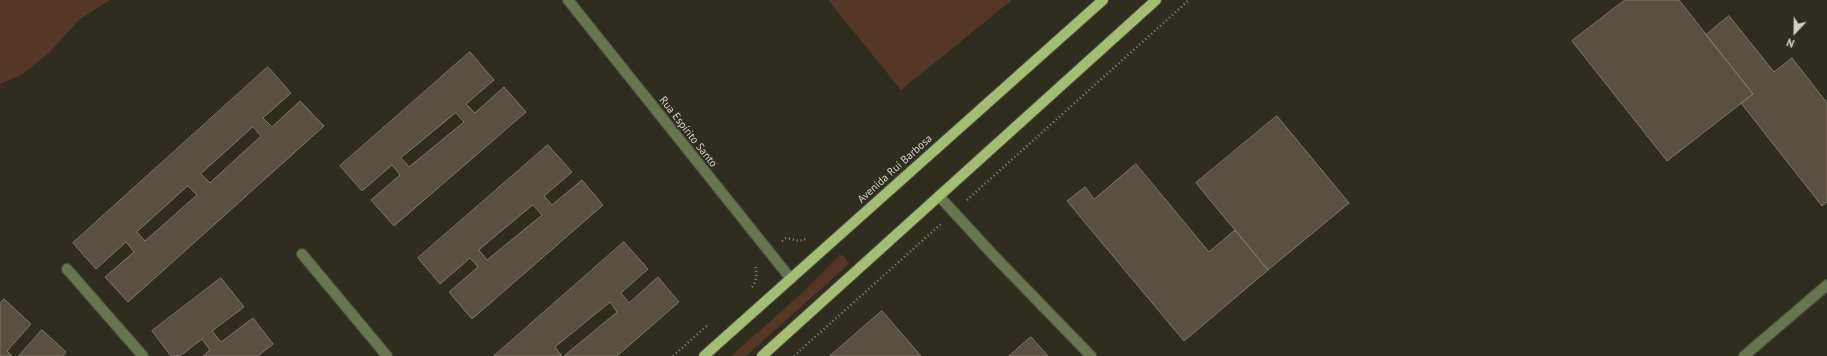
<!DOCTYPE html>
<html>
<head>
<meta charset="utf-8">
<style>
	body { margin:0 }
	#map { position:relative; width:1827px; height:356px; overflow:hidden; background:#2f2d1e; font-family:"PT Sans",sans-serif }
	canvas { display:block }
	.north { position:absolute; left:1775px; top:12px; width:40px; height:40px; -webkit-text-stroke:3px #2f2d1e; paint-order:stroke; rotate:202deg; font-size:11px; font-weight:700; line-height:16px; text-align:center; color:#d3d2c8 }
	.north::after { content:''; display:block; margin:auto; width:14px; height:18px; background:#d3d2c8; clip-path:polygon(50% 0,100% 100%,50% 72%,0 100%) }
</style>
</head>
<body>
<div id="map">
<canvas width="1827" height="356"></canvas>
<div class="north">N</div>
</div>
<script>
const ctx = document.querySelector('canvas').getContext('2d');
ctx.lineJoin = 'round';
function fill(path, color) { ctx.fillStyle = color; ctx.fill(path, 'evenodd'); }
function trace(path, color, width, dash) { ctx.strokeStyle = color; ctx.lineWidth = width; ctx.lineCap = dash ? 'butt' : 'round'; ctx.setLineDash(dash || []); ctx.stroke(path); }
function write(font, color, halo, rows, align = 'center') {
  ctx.font = font + ' "PT Sans",sans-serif'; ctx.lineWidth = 3; ctx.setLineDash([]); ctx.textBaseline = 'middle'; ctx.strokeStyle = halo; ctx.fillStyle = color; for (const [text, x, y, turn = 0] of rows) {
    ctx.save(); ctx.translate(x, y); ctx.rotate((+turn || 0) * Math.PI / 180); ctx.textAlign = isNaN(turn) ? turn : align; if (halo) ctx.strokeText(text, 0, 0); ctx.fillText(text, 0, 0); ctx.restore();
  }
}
const green = new Path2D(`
	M0,0H110L80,19L50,52L23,74L0,84Z
	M828,0H1012L901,90Z
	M840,255L844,256L849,264L746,356H731L801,294Z`);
const building = new Path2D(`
	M1625,0H1679L1753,94L1667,161L1572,41Z
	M1729,16L1774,72L1792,58L1827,103V202L1822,206L1741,103L1753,94L1706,35Z
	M470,52L494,80L466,104L475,113L504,87L526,112L394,226L371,200L400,175L392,165L362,191L340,166ZM456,113L464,122L409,167L401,158Z
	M268,67L291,93L263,118L272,127L300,101L324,126L128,302L105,277L134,252L126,242L96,269L73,243ZM253,127L261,136L210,183L201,174ZM188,186L197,195L145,241L137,232Z
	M1277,116L1349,203L1268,270L1196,183Z
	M548,145L572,172L544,196L552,205L582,180L603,205L472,319L449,292L478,267L470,258L440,284L418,258ZM533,205L542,215L487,260L479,250Z
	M1136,164L1209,252L1235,230L1268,270L1184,341L1067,201L1085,187L1094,199Z
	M624,242L648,269L621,293L629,303L658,277L679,302L617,356H564L617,312L610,302L555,347L562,356H494Z
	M221,278L244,307L212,331L221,342L253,318L273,344L258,356H203L210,350L202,339L180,356H171L152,331Z
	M4,299L31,324L7,351L12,356H0V304Z
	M882,311L921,356H830Z
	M42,330L66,352L63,356H19Z
	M1031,337L1048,356H1009Z`);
const path = new Path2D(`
	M967,200L1189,0
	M782,241L786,238L799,241L808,238
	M752,287C757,281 757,272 755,265
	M673,356L709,324
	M794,356L941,224`);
const minor = new Path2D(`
	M568,0L791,279
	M939,196L996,258L1091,356
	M302,254L387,356
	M67,269L143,356
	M1744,356L1827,285`);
const major = new Path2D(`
	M704,356L1103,0
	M762,356L1156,0`);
const streetNames = [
	["Rua Espírito Santo",688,132,52],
	["Avenida Rui Barbosa",895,169,-42]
];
fill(green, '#543726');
fill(building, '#5a5042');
trace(building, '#827768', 1);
trace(minor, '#4d4b3d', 12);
trace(major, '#4d4b3d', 12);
trace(path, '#88877a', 2.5, [1, 3]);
trace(minor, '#687551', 10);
trace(major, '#a3bd72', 10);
write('11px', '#d3d2c8', '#2f2d1e', streetNames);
</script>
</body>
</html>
